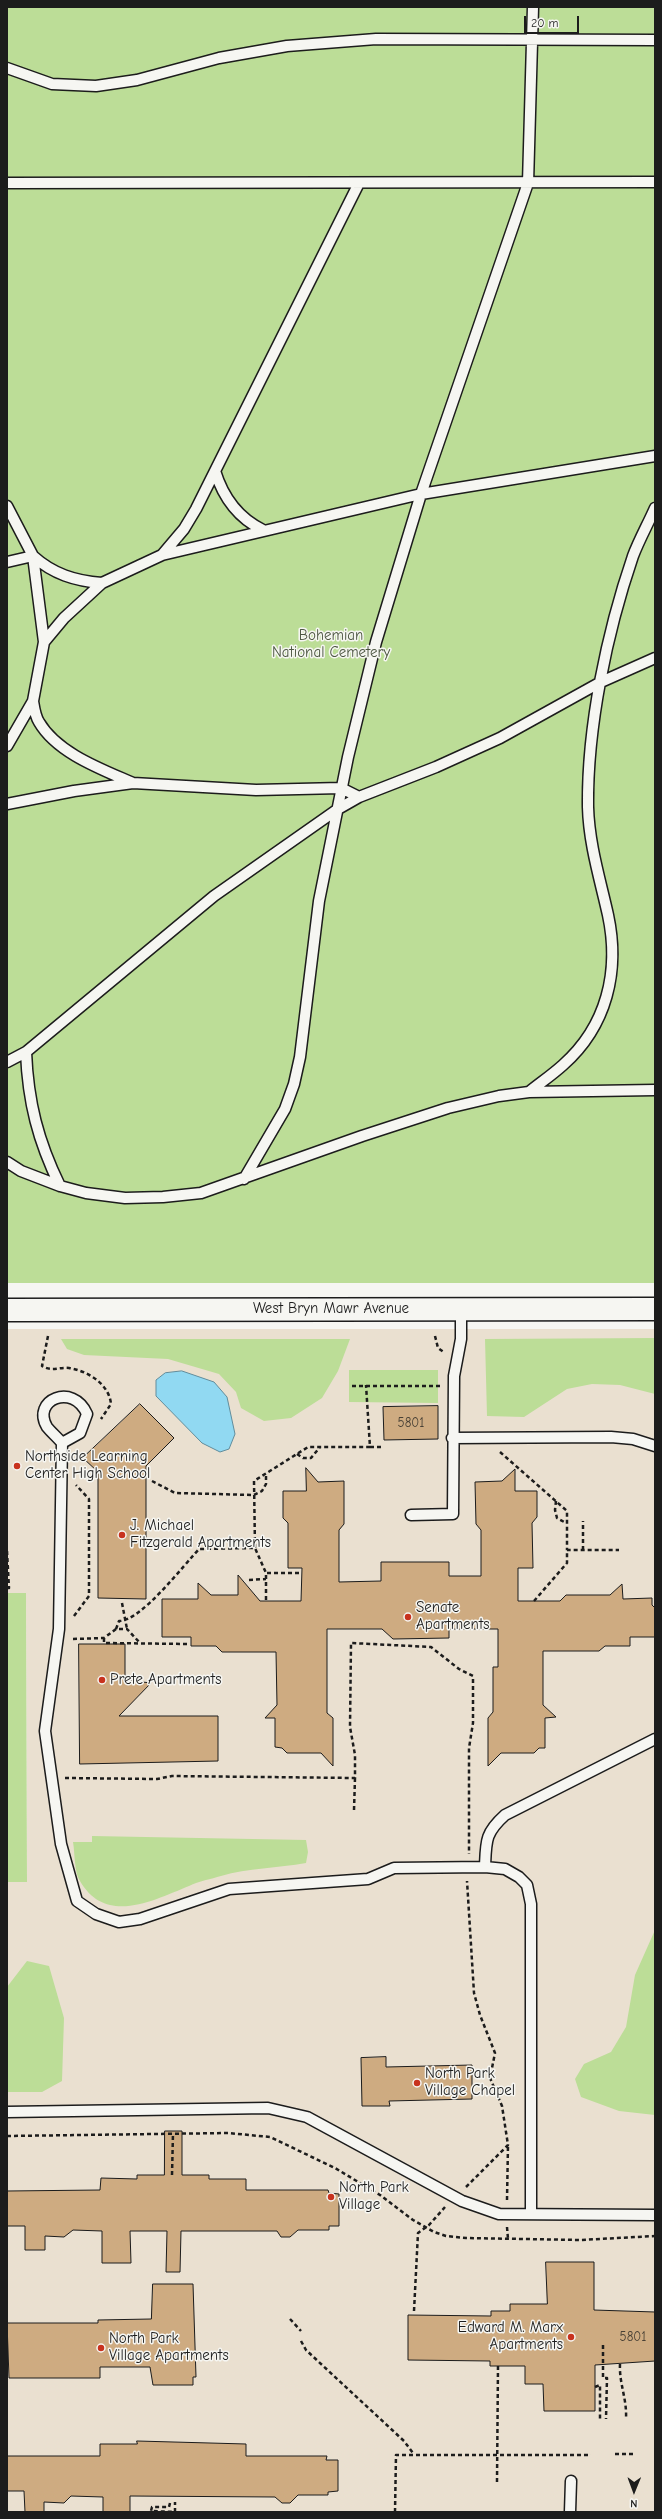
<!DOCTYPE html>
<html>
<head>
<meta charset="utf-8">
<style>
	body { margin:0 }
	#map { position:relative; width:662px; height:2519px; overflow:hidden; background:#f6f6f2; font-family:"Comic Neue",sans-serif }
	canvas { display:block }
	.frame { position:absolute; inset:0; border:8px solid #1c1c1c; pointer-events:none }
	.north { position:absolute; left:614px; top:2471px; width:40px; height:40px; -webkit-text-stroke:3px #f6f6f2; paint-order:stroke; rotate:181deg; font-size:11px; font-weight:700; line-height:16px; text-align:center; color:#1c1c1c }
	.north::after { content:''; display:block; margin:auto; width:14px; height:18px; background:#1c1c1c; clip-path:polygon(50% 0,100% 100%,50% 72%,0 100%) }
	.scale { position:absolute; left:524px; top:16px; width:55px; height:18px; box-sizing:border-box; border:2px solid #1c1c1c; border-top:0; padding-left:5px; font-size:12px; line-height:14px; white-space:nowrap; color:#1c1c1c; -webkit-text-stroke:3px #f6f6f2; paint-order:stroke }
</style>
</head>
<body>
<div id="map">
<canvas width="662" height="2519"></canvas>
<div class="frame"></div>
<div class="north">N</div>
<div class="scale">20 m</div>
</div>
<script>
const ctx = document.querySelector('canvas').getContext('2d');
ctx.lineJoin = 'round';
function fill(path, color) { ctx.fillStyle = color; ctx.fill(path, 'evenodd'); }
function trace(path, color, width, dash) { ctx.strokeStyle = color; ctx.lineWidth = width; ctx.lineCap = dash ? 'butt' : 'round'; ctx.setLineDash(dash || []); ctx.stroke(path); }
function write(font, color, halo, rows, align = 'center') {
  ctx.font = font + ' "Comic Neue",sans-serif'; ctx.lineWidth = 3; ctx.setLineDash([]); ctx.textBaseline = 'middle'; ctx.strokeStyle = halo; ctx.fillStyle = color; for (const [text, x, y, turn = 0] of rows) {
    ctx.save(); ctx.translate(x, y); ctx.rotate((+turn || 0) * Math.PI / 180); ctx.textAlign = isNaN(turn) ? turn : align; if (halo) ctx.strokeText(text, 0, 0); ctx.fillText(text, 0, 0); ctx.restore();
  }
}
const built = new Path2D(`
	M7,1329H655V2512H7V1882H27L26,1593H7Z`);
const green = new Path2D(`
	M7,7H655V1283H7Z
	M655,1338V1394L620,1385L592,1384L567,1389L524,1417L487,1416L485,1339Z
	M61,1339H350L338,1371L322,1398L291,1418L264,1421L241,1408L236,1392L219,1374L168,1359L84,1355L67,1349Z
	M349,1370H438V1403L349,1402Z
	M7,1593H26L27,1882H7Z
	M92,1836L306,1840L308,1852L306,1863C278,1868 248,1868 221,1876C211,1879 199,1881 189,1886C154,1900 106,1926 80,1881C74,1872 75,1853 73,1842H92Z
	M655,1930V2115L619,2111L581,2097L575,2079L584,2064L611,2052L626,2027L635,1975Z
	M27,1961L49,1966L64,2018L62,2081L42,2092H7V1987Z`);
const water = new Path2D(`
	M182,1371L214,1382L227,1397L235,1434L229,1449L220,1452L202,1443L156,1396V1380L165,1373Z`);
const building = new Path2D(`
	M140,1404L174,1438L146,1466V1599L98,1598V1472L83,1458Z
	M438,1406V1439L384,1440L383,1407Z
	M306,1468L318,1482L344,1481V1524L339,1530V1582L381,1581V1562H449V1576H481V1530L476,1524L475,1482L502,1481L515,1469V1491H537V1517L532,1523L533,1568H518V1601H560L566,1595H610L622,1584L623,1599L652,1598V1605L655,1608V1637H630V1646H605L599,1651H543V1705L556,1717L545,1718V1748H539L534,1753H501L488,1766V1718L493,1712V1667H498V1629H449V1638L393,1639L382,1629H327V1713L333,1718V1766L321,1753H287L282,1748L275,1747V1718H265L277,1705L276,1652H222L216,1646H191V1637H162V1599H198V1583L211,1595H238V1575L260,1601H301L302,1568H288V1523L283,1518V1491H306Z
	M79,1644H125V1680L151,1683L119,1716H218V1761L80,1764Z
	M386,2057V2067L472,2065V2099L389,2101L390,2106H362L361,2058Z
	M165,2131H182V2175H209V2179H246V2190H328L329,2193L339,2194V2226H329V2230H298L290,2237H281L277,2231H181L180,2272H166L167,2231H130L131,2263H102V2231L73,2230L64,2237L45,2236V2250H25V2226H7V2191L100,2190L101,2178L137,2179V2175H164Z
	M546,2262H594V2310L655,2312V2361L595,2365V2411H544L543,2384H525V2366H490V2361L408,2360V2315L491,2316V2311H510V2304H547Z
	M153,2284H193L196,2377H193V2385H153L150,2367H100V2378H9L7,2323H98V2320L151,2319Z
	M137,2441L246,2444V2456H327L326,2460H338V2491L328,2492V2495H298L290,2503H282L275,2497L130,2496V2512H103V2497L71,2496L64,2503L44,2502V2512H25L24,2491H7V2456H100V2444H137Z`);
const path = new Path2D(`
	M48,1336L42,1366C52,1372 58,1367 69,1368C88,1371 109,1384 111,1404L101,1419
	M435,1336L438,1348L445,1353
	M352,1386H441
	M370,1447H384
	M500,1452L567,1511V1550
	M297,1454L303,1458H311L320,1447
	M152,1481L175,1493L254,1495L262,1491L266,1484V1474
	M556,1501L555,1510L557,1518L566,1523
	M255,1548L254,1481L308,1447H370L366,1385
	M583,1550V1521
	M7,1551L9,1588H7
	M249,1580L266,1579
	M266,1600V1573H300
	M534,1601L567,1563V1550H619
	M122,1603L127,1629
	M74,1616L89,1596V1499L76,1485
	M116,1629L119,1621C140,1622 184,1565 199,1549L255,1548L266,1573
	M104,1638V1643L188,1644
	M73,1639L104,1638L116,1629H127L140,1643
	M65,1778L157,1779L172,1776L355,1778V1755L350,1727L351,1643L431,1647L459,1669L473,1676V1723L469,1748V1854
	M354,1810L355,1778
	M7,2136L228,2133L270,2137L335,2168L380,2195L413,2220L434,2232L446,2236L466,2238L581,2240L655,2236
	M172,2175L173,2133
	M466,2187L508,2145L502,2106L490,2078L495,2053L480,2015L474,1993L467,1881
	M507,2200L508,2145
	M507,2227L508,2239
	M414,2311L418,2233L429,2225L445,2207
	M290,2319L301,2331
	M301,2341L306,2350L404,2441L413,2453
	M603,2345V2378H607L606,2419
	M620,2364C619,2383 627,2399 626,2418
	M595,2387L600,2385V2421
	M615,2454H633
	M497,2482L498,2366
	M170,2503L169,2507H152L151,2511L175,2512
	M175,2512V2502
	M395,2512L396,2455H591`);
const service = new Path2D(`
	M7,68L52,84L96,86L137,80L219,58L287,46L376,39L655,40
	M7,183L655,182
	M215,471C223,497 238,518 263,530
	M7,506L33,556L44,642L33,701L7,746
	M162,555L184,529L196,509L359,183
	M7,562L33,556C53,574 75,581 102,583
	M44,642L64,618L102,583L162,555L421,494L655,456
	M33,701C34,707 35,716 39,722C57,753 101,769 133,783
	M7,804L74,791L133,783L256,790L341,788L359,797
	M26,1052C28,1102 38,1141 60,1186
	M7,1062L26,1052L214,896L338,809L359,797L436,767L500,738L601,682L655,658
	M529,1092C540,1083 552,1075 563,1065C607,1026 620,971 608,915C600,879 589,844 588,807C587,727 607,632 633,556C639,540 648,524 655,508
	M7,1162L21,1171L60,1186L86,1193L125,1198L163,1197L201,1193L362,1136L448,1108L499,1096L529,1092L655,1090
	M244,1179L285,1109L294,1084L300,1057L319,901L348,757L376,642L421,494L528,183L533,7
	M452,1438L611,1437L633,1439L655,1446
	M62,1443L80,1433L87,1414C73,1382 31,1400 47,1427C51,1432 58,1438 62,1443L59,1629L45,1731L61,1844L77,1901L96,1914L119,1922L140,1919L229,1889L368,1879L394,1868L485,1867L505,1869L519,1877L527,1885L531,1904V2214
	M411,1515L453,1514L454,1376L461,1339V1309
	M485,1867C486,1841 485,1833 505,1815L655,1739
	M7,2112L268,2108L307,2117L462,2201L499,2214L655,2215
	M570,2512L571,2481`);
const tertiary = new Path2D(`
	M7,1310L655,1309`);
const markers = [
	[17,1466,4,"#c8321e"],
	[122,1535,4,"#c8321e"],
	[408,1617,4,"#c8321e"],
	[102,1680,4,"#c8321e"],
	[417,2083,4,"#c8321e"],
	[331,2197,4,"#c8321e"],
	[571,2337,4,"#c8321e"],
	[101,2348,4,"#c8321e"]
];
const numberNames = [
	["5801",411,1423],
	["5801",633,2337]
];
const parkNames = [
	["Bohemian",331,636],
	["National Cemetery",331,653]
];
const streetNames = [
	["West Bryn Mawr Avenue",331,1309]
];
const poiNames = [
	["Northside Learning",25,1457],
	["Center High School",25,1474],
	["J. Michael",130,1526],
	["Fitzgerald Apartments",130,1543],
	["Senate",416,1608],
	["Apartments",416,1625],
	["Prete Apartments",110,1680],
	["North Park",425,2074],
	["Village Chapel",425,2091],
	["North Park",339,2188],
	["Village",339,2205],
	["Edward M. Marx",563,2328,"right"],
	["Apartments",563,2345,"right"],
	["North Park",109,2339],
	["Village Apartments",109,2356]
];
fill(built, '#eae0d0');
fill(green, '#bcdd97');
fill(water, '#91d9f2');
trace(water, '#628d9c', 1);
fill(building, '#ceab81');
trace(building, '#1c1c1c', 1);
trace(service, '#1c1c1c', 13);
trace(tertiary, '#1c1c1c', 25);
trace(path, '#1c1c1c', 2.5, [4, 3]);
trace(service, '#f6f6f2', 10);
trace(tertiary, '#f6f6f2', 22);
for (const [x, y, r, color] of markers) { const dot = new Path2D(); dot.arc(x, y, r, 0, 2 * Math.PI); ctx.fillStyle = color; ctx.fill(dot); trace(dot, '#f6f6f2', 1.5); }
write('13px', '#484035', null, numberNames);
write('15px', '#4c5641', '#f6f6f2', parkNames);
write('15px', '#1c1c1c', '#f6f6f2', streetNames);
write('15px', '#1c1c1c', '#f6f6f2', poiNames, 'left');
</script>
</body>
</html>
